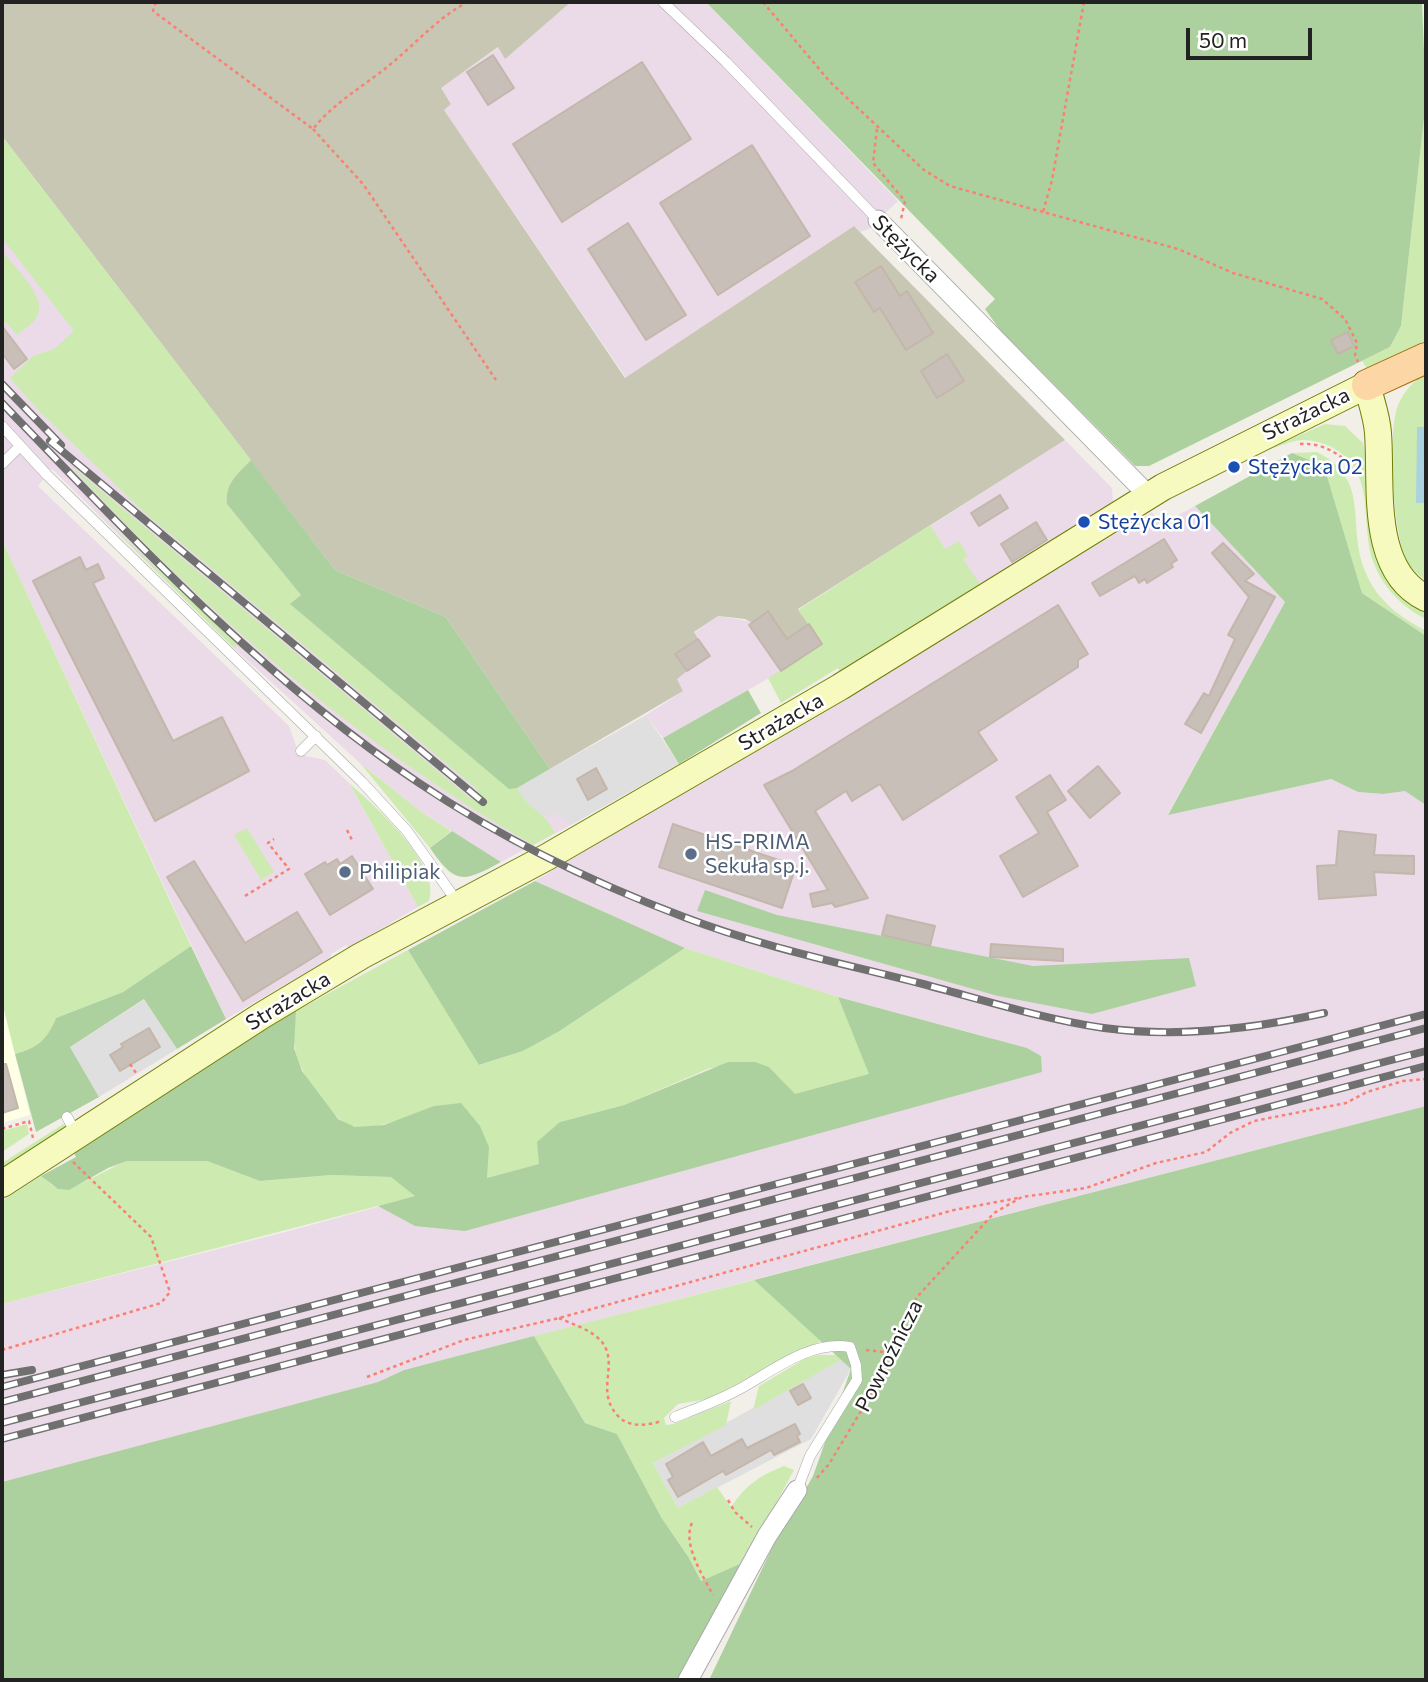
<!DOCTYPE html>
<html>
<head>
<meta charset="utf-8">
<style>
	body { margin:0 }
	#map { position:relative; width:1428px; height:1682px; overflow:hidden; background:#f2efe9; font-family:Commissioner,sans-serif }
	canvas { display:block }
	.frame { position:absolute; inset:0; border:4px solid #222; pointer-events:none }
	.scale { position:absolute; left:1186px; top:28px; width:126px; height:32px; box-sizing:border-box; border:4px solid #222; border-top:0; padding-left:9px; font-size:21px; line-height:24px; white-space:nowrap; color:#222; -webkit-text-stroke:5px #fff; paint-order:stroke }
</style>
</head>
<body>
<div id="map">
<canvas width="1428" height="1682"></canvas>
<div class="frame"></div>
<div class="scale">50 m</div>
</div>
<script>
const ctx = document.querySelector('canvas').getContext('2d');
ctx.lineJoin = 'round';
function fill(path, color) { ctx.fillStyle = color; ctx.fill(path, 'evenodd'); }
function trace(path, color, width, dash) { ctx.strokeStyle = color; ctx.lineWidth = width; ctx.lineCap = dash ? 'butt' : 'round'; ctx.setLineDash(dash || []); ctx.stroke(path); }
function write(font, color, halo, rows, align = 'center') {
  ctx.font = font + ' Commissioner,sans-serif'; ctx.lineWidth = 5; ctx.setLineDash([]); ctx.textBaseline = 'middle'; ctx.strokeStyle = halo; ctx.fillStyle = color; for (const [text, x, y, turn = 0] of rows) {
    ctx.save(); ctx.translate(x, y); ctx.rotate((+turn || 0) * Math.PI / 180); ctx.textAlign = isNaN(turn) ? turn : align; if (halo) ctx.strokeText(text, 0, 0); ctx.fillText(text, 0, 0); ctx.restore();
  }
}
const residential = new Path2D(`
	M646,715L679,764L571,825L540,815L525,803L517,788Z
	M145,999L177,1049L99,1097L70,1047Z
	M842,1359L851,1369L811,1439L678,1508L653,1463Z`);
const industrial = new Path2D(`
	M571,2H706L898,201L869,229L860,232L854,226L626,378L444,110L451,103L440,88L499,47L505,58Z
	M2,136L335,570L507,787L517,788L525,804L540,815L548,817L555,812L571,825L501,862L420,811L360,763L234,648L52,469L38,486L289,726L296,746L306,756L325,760L349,783L418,907L348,948L346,945L331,954V958L226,1019L2,540Z
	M1065,440L1112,488L1113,503L840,671L822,644L794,664L663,738L646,715L683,691L677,679L675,654L694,633L718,616L749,621L798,610Z
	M1195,506L1285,602L1168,814L1331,779L1358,792L1383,794L1405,790L1426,805V1106L404,1370L378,1382L2,1482V1304L289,1231L995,1039L838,997L685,948L535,881L1152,512L1160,525Z`);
const education = new Path2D(`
	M2,1002L30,1115L2,1123Z`);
const construction = new Path2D(`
	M2,2H571L505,59L498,47L441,88L451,104L444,110L625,378L854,226L1065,440L798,609L809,624L787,640L745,619L718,616L694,632L698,639L675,654L687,671L677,679L683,691L550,769L446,617L335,570L2,136Z`);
const grass = new Path2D(`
	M1426,100V342L1368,370L1362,361L1390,347L1401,326Z
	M2,136L251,460C237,475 225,483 227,504L301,595L290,604L507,787L517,788C530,812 545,811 555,833L533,845C357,744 205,613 68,463L471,799L478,790L146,514L40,412L10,378L33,356L54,349L74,331L2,238Z
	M2,251C13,265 42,292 39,311C37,322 24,329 17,335L6,322L2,325Z
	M1426,374V581C1420,576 1412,569 1407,562C1393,535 1387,433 1398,405C1404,391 1413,381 1426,374Z
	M1325,424L1345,426L1363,443L1395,590L1426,614V619C1402,607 1382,587 1373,561C1360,523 1376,477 1338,451C1328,444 1315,440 1303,440C1289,441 1279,447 1266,450Z
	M1317,452C1372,480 1346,524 1365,571C1376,600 1400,617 1426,631V636L1362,593L1324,466L1292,453Z
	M89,505L237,644L234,648Z
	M930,525L945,549L959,541L968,556L963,559L980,584L840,671L838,668L781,703L768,678L822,644L798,610Z
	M2,540L191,946L123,992L56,1018C47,1040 37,1048 15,1054L2,1002Z
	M360,763L420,811L451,831L430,848Z
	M349,783C374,805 442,865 429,901L418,907Z
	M247,828L274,872L261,880L234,835Z
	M685,948L838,997L870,1074L795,1095L769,1067L710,1068L624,1105L560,1122L540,1164L486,1178L409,1117C392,1122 373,1129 356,1127C331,1123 299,1072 295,1049C292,1038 295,1023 296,1011L408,950L480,1065L523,1051L558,1032Z
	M65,1123V1132L2,1173V1163Z
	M27,1124L29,1134L2,1152V1131Z
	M127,1161H207L261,1181L331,1175L392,1177L416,1196L2,1304V1201L41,1176C47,1180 53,1188 60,1189C72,1192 112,1166 127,1161Z
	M754,1280L821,1341L708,1399L678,1404L664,1418L666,1425L673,1424L731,1401L726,1425L653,1463L678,1508L717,1487L731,1507C746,1485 759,1476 784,1466L794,1470L744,1562L701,1581L689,1558L661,1517L617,1434L585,1423L534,1336Z
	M819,1355H836L842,1359L753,1410L759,1386L806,1358Z`);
const forest = new Path2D(`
	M706,2H1422L1426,100L1401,326L1390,347L1149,466H1135L1000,330L985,309L995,299Z
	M1292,453L1324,466L1362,593L1426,636V805L1405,791L1383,794L1358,792L1331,779L1168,815L1285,602L1195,506Z
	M251,460L335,570L446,617L550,769L517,788L509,789L290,604L301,595L227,504C225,483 237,475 251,460Z
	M748,690L761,713L679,764L663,738Z
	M452,831L501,862C464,882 456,886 430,848Z
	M535,881L685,948L558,1032L523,1051L479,1065L408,950Z
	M705,890L777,915L1033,966L1189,958L1196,986L1092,1014L998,996L697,911Z
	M191,946L226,1019L177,1049L144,999L70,1047L99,1097L36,1132L15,1054C37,1048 47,1040 56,1018L123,992Z
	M838,997L1027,1048L1041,1056L1042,1072L465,1231L415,1226L378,1206L415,1196L391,1177L331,1175L260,1181L207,1161H127L108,1168L69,1190L58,1189L41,1176L76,1157L72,1149L91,1134L296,1011L294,1048L302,1071L338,1119L355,1127L384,1125L434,1106L461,1103L480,1126L489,1147L487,1178L539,1164L537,1142L560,1122L624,1105L728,1062H755L769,1067L795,1094L869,1074Z
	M1426,1106V1680H709L773,1546L813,1476L851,1369L754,1280Z
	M534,1336L585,1423L617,1434L661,1517L689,1558L701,1581L744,1562L679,1680H2V1482L378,1382L404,1370Z`);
const water = new Path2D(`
	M1417,427H1426V503H1416Z`);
const building = new Path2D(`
	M493,55L514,88L488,105L467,72Z
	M642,62L691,139L562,222L513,144Z
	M752,145L810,236L718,295L660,203Z
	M628,223L686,315L646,340L588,249Z
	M881,266L900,296L907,291L933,333L906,350L880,308L874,312L855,282Z
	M2,326L27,359L14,369L2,353Z
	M1348,332L1354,346L1338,354L1331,340Z
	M947,354L964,381L937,398L921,371Z
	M1000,495L1008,508L979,526L971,513Z
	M1036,522L1047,540L1012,562L1001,544Z
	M1164,539L1177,560L1171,564L1173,567L1147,583L1145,579L1139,583L1135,576L1100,596L1092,583Z
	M1223,543L1254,574L1245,581L1275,597L1201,733L1185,724L1204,693L1209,696L1235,639L1228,635L1249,597L1212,553Z
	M80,557L86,570L98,564L104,578L93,583L173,741L222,717L249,771L155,821L33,581Z
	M1058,605L1088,654L1078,660V667L978,732L997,760L903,820L880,784L852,801L846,791L815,811L868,898L835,907L832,903L813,907L810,894L828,890L764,785L792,771Z
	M768,611L787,639L809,624L822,644L781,671L749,625Z
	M698,639L710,656L687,671L675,654Z
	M1098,766L1120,793L1090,818L1068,791Z
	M596,768L607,789L588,800L577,779Z
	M1050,775L1066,800L1047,812L1078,866L1023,897L1000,856L1039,833L1016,797Z
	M673,824L796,866L782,908L659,867Z
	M1339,831L1376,835L1374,855L1414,856V874L1374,872L1376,895L1319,899L1317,866L1336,865Z
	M352,856L373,889L330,915L305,874L325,862L327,865L337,859L340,864Z
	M194,861L245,943L297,912L322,952L243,1001L167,877Z
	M887,915L935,926L930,946L882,935Z
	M991,944L1063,949V961L990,957Z
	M149,1028L160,1047L120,1071L110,1055L123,1047L121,1044Z
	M2,1064H6L18,1108L2,1113Z
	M803,1384L811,1398L798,1405L790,1391Z
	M795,1424L800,1434L797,1436L800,1442L774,1455L771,1450L726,1475L723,1471L678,1497L668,1480L673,1477L666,1464L703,1442L711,1456L742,1439L747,1448Z`);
const path = new Path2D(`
	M156,2L153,11L313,129C334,102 366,85 392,63C417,42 440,16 468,2
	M763,2L830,82L924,170L950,186L1043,212
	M1084,2L1052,180L1043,212L1178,249L1233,273L1322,299L1345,319L1357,343L1355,355L1358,362
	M313,129L363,184L496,380
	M877,129L873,163L905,201L901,219
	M1300,444C1323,442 1347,456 1357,477
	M347,830L353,842
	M245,896L289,869L268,843L274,839
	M130,1064L136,1073
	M2,1129L29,1121L33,1138
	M559,1318C572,1324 592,1330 602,1342C620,1366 593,1392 620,1418C632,1428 648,1425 662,1421
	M2,1350L161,1303L170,1292L151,1237L73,1162
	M866,1350L891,1353
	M367,1377L464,1340L559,1318L954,1210L1018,1198
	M817,1478L829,1464L881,1378L898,1332L917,1297L994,1213L1022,1197L1086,1188L1156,1163L1206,1152L1230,1133L1254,1121L1346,1103L1367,1092L1403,1081L1426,1079
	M728,1500L735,1512L752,1527
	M692,1523C682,1544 703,1576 713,1595`);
const service = new Path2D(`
	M663,2L726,62L878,220
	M2,426L47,475L362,782L407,831L458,903
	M2,464L20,446
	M301,751L316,736
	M67,1117L77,1135
	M675,1417C698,1408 723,1399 745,1386C776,1368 813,1340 850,1347L856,1365L857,1380L810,1456L797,1490`);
const minor = new Path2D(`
	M878,220L1149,496
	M688,1680L767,1536L797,1490`);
const secondary = new Path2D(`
	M2,1184L261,1016L361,956L547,857L840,687L1163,487L1367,385C1371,401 1377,417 1378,433C1382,484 1369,571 1426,598`);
const primary = new Path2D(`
	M1367,385L1426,358`);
const rail = new Path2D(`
	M2,384L61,445
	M2,403C132,538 262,678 419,783C501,838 591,882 684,917C759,946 840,963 919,983C980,999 1042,1019 1104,1028C1177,1038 1253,1029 1324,1013
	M50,441L483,802
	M2,1375L32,1370
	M2,1387L1426,1014
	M2,1402L1426,1028
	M2,1423L1426,1051
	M2,1439L1426,1066`);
const markers = [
	[1234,467,7,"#1a4fb4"],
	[1084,522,7,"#1a4fb4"],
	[691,854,7,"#5c6f8a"],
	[345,872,7,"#5c6f8a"]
];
const streetNames = [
	["Stężycka",906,249,45],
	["Strażacka",1306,414,-26],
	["Strażacka",781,722,-30],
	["Strażacka",288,1001,-31],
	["Powroźnicza",889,1356,-63]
];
const transitNames = [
	["Stężycka 02",1248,467],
	["Stężycka 01",1098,522]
];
const serviceNames = [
	["HS-PRIMA",705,842],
	["Sekuła sp.j.",705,866],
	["Philipiak",359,872]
];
fill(residential, '#e0dfdf');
fill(industrial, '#ebdbe8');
fill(education, '#ffffe5');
fill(construction, '#c7c7b4');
fill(grass, '#cdebb0');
fill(forest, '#add19e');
fill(water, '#aad3df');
fill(building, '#c7bfb8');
trace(building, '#c4b6ab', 2);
trace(service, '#a9a9a9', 11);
trace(minor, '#a9a9a9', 21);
trace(secondary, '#707d05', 28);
trace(primary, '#a06b00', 32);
trace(path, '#fa8072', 2.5, [3.5, 3.5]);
trace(service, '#fff', 10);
trace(minor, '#fff', 19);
trace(secondary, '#f7fabf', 26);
trace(primary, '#fcd6a4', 30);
trace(rail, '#707070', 8);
trace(rail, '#fff', 5, [16]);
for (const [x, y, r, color] of markers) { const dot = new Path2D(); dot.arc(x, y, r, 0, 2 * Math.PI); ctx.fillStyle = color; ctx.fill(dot); trace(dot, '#fff', 2.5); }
write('21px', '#222', '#fff', streetNames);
write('21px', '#164399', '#fff', transitNames, 'left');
write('21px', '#4e5e75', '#fff', serviceNames, 'left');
</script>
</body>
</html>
